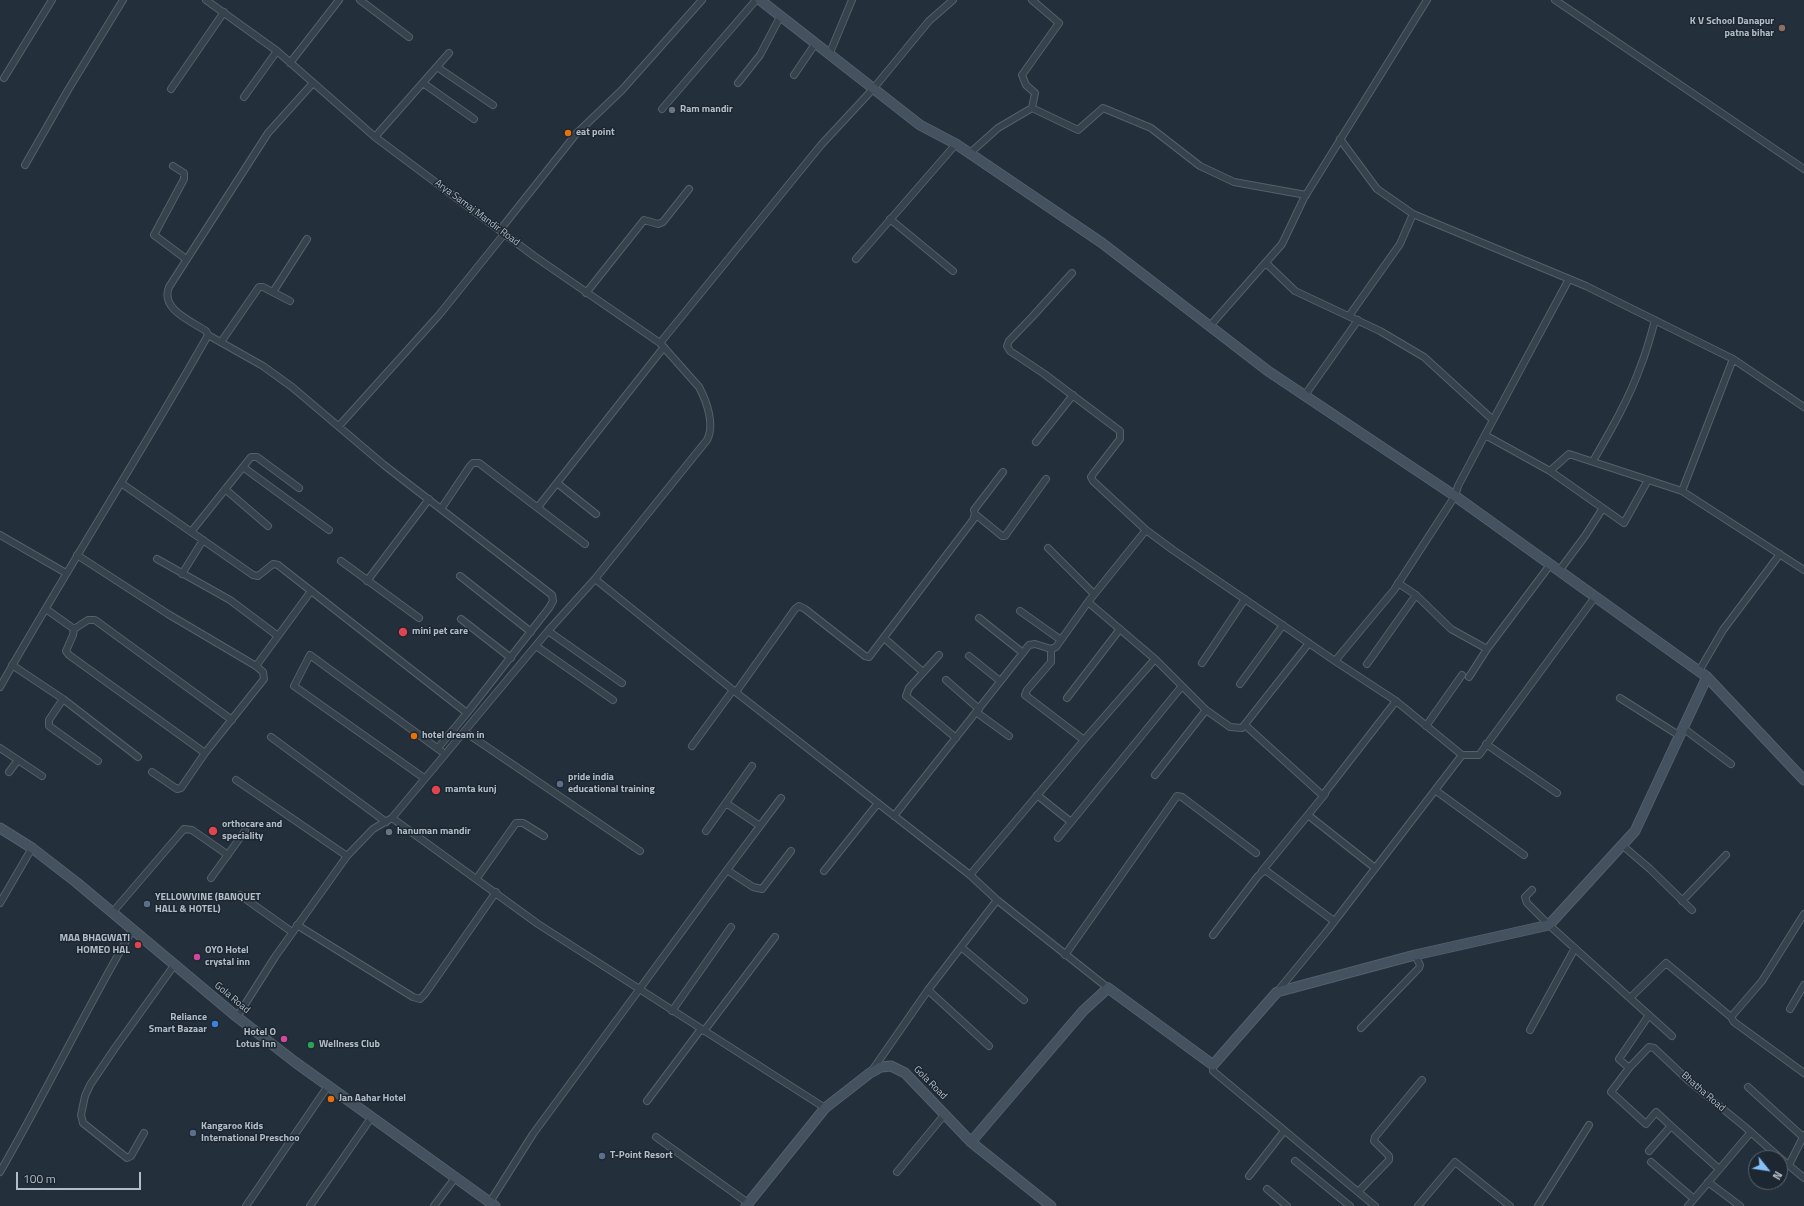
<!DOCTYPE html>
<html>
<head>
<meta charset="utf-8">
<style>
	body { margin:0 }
	#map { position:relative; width:1804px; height:1206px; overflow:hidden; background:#23303c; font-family:"Titillium Web",sans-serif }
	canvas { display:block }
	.north { position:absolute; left:1748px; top:1150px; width:40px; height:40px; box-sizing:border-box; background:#1c2731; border:1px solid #58636d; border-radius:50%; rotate:120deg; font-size:11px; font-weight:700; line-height:16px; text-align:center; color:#b2bdc7 }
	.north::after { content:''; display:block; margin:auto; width:14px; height:18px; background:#86bff8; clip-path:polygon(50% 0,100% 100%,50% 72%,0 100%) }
	.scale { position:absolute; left:16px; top:1172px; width:125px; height:18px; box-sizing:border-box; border:2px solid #b2bdc7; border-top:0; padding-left:5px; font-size:12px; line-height:14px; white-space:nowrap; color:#b2bdc7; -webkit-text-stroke:3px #1c2731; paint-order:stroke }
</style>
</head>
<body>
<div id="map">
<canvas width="1804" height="1206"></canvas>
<div class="north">N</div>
<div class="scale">100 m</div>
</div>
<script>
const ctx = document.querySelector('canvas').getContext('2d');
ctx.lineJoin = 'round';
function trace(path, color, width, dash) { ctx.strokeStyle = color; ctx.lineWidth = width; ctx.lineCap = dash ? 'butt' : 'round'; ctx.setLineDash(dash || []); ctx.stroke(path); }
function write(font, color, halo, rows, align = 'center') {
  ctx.font = font + ' "Titillium Web",sans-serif'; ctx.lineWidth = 3; ctx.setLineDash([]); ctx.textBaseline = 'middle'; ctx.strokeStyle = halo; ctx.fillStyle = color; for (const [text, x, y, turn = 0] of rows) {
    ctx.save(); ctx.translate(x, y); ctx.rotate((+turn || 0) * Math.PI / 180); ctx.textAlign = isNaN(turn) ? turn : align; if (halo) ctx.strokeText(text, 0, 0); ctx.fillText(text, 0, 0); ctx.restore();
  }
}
const street = new Path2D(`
	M206,0L277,51L375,137L534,256L660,343L699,387C707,402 715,425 707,440L595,579L548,631L392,818L373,829L347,856L275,957L237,1017
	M360,0L409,37
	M1555,0L1804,169
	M829,55L852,0
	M290,63L339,0
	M437,67L493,105
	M794,75L815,44
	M4,78L52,0
	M423,83L474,119
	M738,83L760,55L780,17
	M171,89L224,12
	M244,97L277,51
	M1032,108L1035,93L1026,85L1022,75L1059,23L1032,0
	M662,109L756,0
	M375,137L449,53
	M1340,139L1377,189L1413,214L1586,286L1733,359L1804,407
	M970,153L998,128L1032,108L1078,130L1103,108L1151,128L1200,166L1234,182L1306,195
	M25,165L68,90L123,0
	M173,166L184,173V179L154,235L186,259
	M890,219L953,271
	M500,230L576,134L622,90L702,0
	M856,259L956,144
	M1266,263L1295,291L1380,331L1424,357L1493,420
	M1072,273L1033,316L1009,341L1007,346L1010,351L1043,373L1120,431V439L1093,474L1091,477L1093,481L1146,530L1173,550L1335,661
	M273,292L307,239
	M586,293L644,220L658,224L663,222L689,189
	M1349,316L1400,244L1413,214
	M1209,327L1282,244L1304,198L1427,0
	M208,335L263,366L292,387L384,465L552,595L553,601L549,608L467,713
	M221,342L259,287H263L290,301
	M660,343L821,145L873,89L929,21L953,0
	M1733,359L1682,491L1804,570
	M1305,395L1358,320
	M339,426L439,315L505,233
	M1485,435L1550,471L1569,454L1682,491
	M1036,442L1073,395
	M1593,461C1611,430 1629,399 1641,365C1647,350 1651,335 1655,320
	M243,467L329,530
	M1550,471L1624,523L1648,480
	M121,483L253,575L258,576L273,564L278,565L467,713L438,748
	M557,483L596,514
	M225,489L268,526
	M538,507L664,347
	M441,509L470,466L473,463H479L585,544
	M975,514L1002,536H1005L1046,479
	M191,532L251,457H257L299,488
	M0,535L66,573
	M1048,548L1094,594
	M77,555L168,614L256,666L263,672L264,679L205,753L181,788L177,789L152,772
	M157,559L230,600L278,636
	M341,561L419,618
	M1559,571L1585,536L1603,508
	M182,574L203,540
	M460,576L531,632
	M595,579L733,690L970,875L997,900L1108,988
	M367,581L429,499
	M1398,583L1416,595L1451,629L1487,649
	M1088,602L1155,659L1206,710L1230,727L1242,728L1309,643
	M46,609L74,629L73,635L66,651L69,655L205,753
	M1020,611L1061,640
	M979,618L1023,653
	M461,619L511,658
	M74,629L88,620H95L232,720
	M548,631L622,683
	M884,638L923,672
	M536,646L613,700
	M1051,649V662L1027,690L1025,695L1084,740
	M939,655L909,688L906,696L956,738
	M969,656L1000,681
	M1202,663L1245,599
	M1367,664L1416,595
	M12,665L63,699L138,757
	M256,666L311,591
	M1699,671L1723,630L1780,554
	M1469,677L1487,649L1550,565
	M946,680L979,709
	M1240,684L1283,625
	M0,687C67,569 140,455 207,337L208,335L206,331C191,321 160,309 169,287L268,133L313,83
	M736,692L795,609L799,606L805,609L865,656L869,657L973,520L975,514L974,510L1003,472
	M1067,698L1120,629
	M1620,698L1680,736
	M63,699L49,720V726L98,761
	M976,712L1009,736
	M1245,725L1320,793L1323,795L1396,701
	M1426,726L1462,675
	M1683,728L1731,764
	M465,732L640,851
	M271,737L386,822
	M1486,744L1557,793
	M692,746L733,690
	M0,748L42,776
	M1462,755H1479L1595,597
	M9,772L18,760
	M1155,775L1206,710
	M424,778L294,686L310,655L441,751
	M236,780L347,856
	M1435,790L1524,855
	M1037,795L1071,822
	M726,803L760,826
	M1308,815L1375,868
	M894,816L1029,645L1035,644L1051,649L1056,647L1088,602L1146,530
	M392,818L538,924L825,1108
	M706,831L752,766
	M1058,838L1182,686
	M1622,845L1650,869L1692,910
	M727,870L753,887L762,889L791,851
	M824,871L878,803
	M1262,871L1325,794
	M970,875L1084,740L1155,659
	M211,878L245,831
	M477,878L516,823H523L544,836
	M1532,890L1525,897L1527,903L1549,925L1672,1036
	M240,895L292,932
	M1682,901L1726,855
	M0,903L32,848
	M112,913L184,829L192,830L228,855
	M1804,914L1762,981L1731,1017L1734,1022L1804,1073
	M297,925L413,997L420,999L425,994L496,892
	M1213,935L1258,876L1265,870L1334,921
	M961,947L1024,1000
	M1065,955L1177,796L1182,797L1256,853
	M928,990L989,1046
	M1277,992L1327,931L1462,755L1396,701L1335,661L1394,590L1455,496L1458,486L1485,435L1569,279
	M1630,998L1666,963L1731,1017
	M1790,1009L1804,985
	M672,1011L731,927
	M1361,1028L1419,968L1420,965L1415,955
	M1530,1030L1575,948
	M704,1031L775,937
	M1213,1065V1071L1375,1206
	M1629,1068L1619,1059L1649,1015
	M871,1072L928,990L997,900
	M1748,1087L1803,1137
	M647,1101L701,1029
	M1671,1126L1656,1112L1646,1124L1611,1092L1629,1068L1649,1047L1654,1048L1689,1081L1745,1127L1780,1158
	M144,1133L131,1156L127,1158L83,1123L81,1115L85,1096L90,1085L115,1048L175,964
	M656,1137L748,1203
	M1649,1151L1671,1126L1719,1169
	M1780,1158L1804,1178
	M1295,1161L1350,1206
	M1651,1162L1694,1199
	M1789,1165L1804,1135
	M0,1172C46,1092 86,1009 133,929
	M897,1172L945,1114
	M1249,1176L1284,1131
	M1708,1182L1740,1206
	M1267,1189L1287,1206
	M1358,1192L1389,1160V1156L1374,1141L1375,1137L1422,1080
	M490,1202L533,1134L727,870L781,798
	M246,1206L328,1086
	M310,1206L371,1118
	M434,1206L455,1178
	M1418,1206L1455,1162L1510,1206
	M1538,1206L1589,1125
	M1688,1206L1751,1132`);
const secondary = new Path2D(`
	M760,0L920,125L956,144L1102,243L1268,371L1455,496L1707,677L1804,780
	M0,828L32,848L76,882L237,1017L295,1062L495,1206
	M971,1142L1083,1011L1108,988L1213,1065L1277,992L1415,955L1549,925L1635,831L1707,677
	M746,1206L825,1108L870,1073L881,1067L891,1066L905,1073L971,1142L1051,1206`);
const markers = [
	[1782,28,4,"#8d6e63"],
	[672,110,4,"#6b7280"],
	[568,133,4,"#e8710a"],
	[403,632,5,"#e0444e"],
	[414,736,4,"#e8710a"],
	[560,784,4,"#5c6f8a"],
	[436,790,5,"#e0444e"],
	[213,831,5,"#e0444e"],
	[389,832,4,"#6b7280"],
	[147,904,4,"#5c6f8a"],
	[138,945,4,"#e0444e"],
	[197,957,4,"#d1479c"],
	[215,1024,4,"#3f7fe0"],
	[284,1039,4,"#d1479c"],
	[311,1045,4,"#2e9e5b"],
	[331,1099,4,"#e8710a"],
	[193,1133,4,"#5c6f8a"],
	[602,1156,4,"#5c6f8a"]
];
const poiNames = [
	["K V School Danapur",1774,22,"right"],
	["patna bihar",1774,34,"right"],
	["Ram mandir",680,110],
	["eat point",576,133],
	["mini pet care",412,632],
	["hotel dream in",422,736],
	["pride india",568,778],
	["educational training",568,790],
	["mamta kunj",445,790],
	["orthocare and",222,825],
	["speciality",222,837],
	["hanuman mandir",397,832],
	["YELLOWVINE (BANQUET",155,898],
	["HALL & HOTEL)",155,910],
	["MAA BHAGWATI",130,939,"right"],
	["HOMEO HAL",130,951,"right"],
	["OYO Hotel",205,951],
	["crystal inn",205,963],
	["Reliance",207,1018,"right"],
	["Smart Bazaar",207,1030,"right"],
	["Hotel O",276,1033,"right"],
	["Lotus Inn",276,1045,"right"],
	["Wellness Club",319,1045],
	["Jan Aahar Hotel",339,1099],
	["Kangaroo Kids",201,1127],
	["International Preschoo",201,1139],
	["T-Point Resort",610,1156]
];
const streetNames = [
	["Arya Samaj Mandir Road",477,213,37],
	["Gola Road",232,998,40],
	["Gola Road",930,1083,45],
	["Bhatha Road",1703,1092,41]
];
trace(street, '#54606a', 8);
trace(secondary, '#54606a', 11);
trace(street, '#36424c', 6);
trace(secondary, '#44515f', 9);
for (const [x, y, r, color] of markers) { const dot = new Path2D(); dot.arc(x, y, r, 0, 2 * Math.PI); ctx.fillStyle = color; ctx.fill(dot); trace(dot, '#1c2731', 1.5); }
write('bold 10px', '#b2bdc7', '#1c2731', poiNames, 'left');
write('10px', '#b2bdc7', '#1c2731', streetNames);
</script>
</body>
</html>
